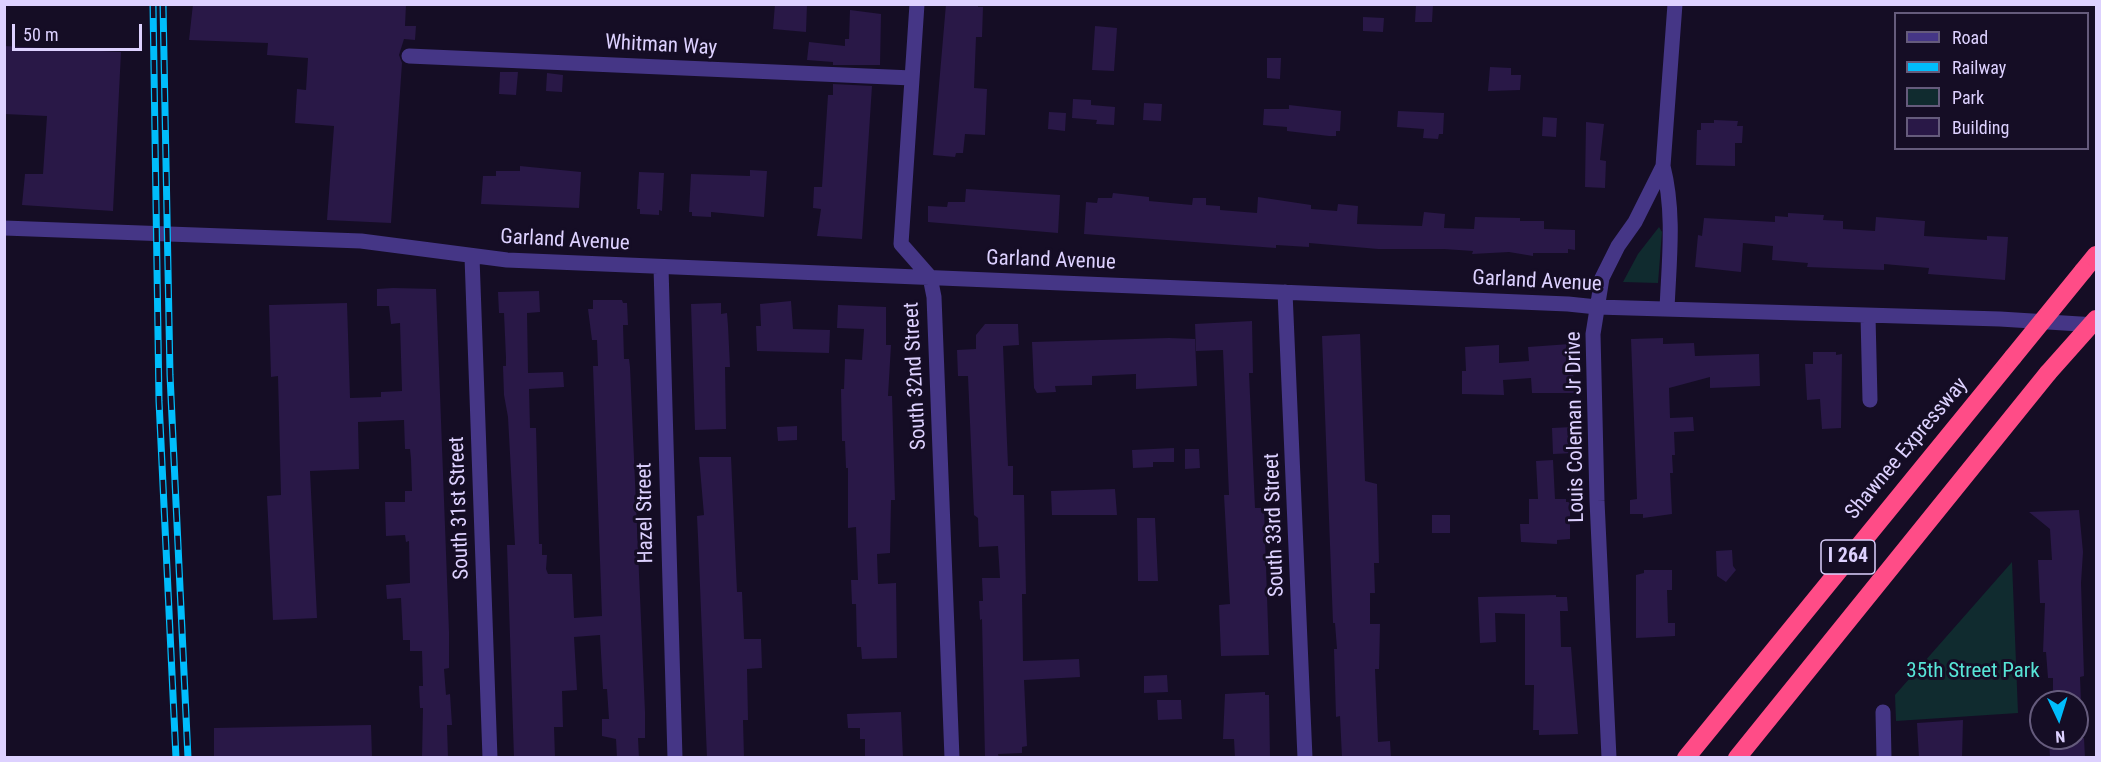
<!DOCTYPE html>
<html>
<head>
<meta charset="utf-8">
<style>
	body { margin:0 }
	#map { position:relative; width:2101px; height:762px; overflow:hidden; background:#150d25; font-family:"Roboto Condensed",sans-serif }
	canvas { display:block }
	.frame { position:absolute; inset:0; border:6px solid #ddd1ff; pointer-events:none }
	.legend { position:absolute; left:1894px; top:12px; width:195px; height:138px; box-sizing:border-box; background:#150d25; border:2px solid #655b7c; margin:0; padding:8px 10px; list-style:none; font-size:18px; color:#ddd1ff }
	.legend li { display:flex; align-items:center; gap:12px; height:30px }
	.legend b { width:30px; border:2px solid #655b7c }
	.north { position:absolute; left:2029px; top:690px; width:60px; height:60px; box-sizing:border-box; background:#150d25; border:2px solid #655b7c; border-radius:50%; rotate:176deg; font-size:16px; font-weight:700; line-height:24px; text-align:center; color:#ddd1ff }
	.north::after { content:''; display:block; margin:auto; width:21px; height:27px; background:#00bdfc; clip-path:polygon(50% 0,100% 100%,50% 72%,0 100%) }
	.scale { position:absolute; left:12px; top:24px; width:130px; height:27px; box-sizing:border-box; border:3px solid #ddd1ff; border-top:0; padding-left:8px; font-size:18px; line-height:21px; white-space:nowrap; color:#ddd1ff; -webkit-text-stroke:4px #150d25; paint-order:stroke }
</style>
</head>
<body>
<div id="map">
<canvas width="2101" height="762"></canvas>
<div class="frame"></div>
<ul class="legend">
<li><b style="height:8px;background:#453686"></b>Road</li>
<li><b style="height:8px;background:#00bdfc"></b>Railway</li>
<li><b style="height:16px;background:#102b2f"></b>Park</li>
<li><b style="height:16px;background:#291847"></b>Building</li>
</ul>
<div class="north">N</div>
<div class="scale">50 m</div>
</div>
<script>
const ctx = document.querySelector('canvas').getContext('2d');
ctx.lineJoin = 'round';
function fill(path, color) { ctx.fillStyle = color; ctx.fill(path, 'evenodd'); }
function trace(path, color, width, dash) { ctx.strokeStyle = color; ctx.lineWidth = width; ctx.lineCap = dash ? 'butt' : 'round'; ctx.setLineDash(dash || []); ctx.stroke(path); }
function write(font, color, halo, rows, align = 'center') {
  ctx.font = font + ' "Roboto Condensed",sans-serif'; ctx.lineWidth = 6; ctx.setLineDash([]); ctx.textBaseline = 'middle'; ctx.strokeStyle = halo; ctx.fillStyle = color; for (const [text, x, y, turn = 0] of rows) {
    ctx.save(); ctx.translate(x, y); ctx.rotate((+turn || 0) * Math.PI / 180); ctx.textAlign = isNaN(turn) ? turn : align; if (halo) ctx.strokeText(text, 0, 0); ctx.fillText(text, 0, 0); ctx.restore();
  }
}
const green = new Path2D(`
	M1659,227L1662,232L1658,283L1623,282L1638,254Z
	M2012,562L2018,713L1896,721L1895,695Z`);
const building = new Path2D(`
	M193,4H406L405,26H416L415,40L404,39L399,55L402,63L391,223L327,220L334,126L295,123L297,89L306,90L308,58L267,55L268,43L189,40Z
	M775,4H807L806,32L773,29Z
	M946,4H978V7H983L982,37H976L974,88L987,89L985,135L965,134L963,153H956L955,157L933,155Z
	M1416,4H1433L1432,22H1415Z
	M850,10L881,14L880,65H833V62L807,60L809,42L845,46V39H849Z
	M1363,17L1384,18L1383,32L1363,31Z
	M1095,26L1117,28L1114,71L1092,70Z
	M4,46L121,52L113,211L22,205L25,174H43L47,116L4,114Z
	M1267,58H1281L1280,79L1267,78Z
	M1490,67L1511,68V75H1521L1520,90L1488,91Z
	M500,72H518L516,95L499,94Z
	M547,73L563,75L562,92L546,91Z
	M833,84L872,86L862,239L817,236L821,209L813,208L814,187H822L828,95H833Z
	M1073,99L1091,100V105L1115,107L1114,125L1096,124L1097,120L1072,118Z
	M1144,103L1162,104L1161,121L1143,120Z
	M1289,105L1341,111L1340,131H1336V136H1329L1287,131V127L1263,125L1264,109H1289Z
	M1398,111L1444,113L1443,134H1439L1438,139L1423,138L1424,129L1397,127Z
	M1049,112L1066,113L1065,131L1048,129Z
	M1543,117L1557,118L1556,137L1542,136Z
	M1714,120L1738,121L1737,126H1743L1742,143H1735V166L1696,165L1697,130H1701V123H1714Z
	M1586,122L1604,124L1600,160L1606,161L1605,188L1585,187Z
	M520,166L581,172L579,208L481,204L483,176H496V171H520Z
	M750,170L767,171L764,217L711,212V217L692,216V212H689L691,174L750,176Z
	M639,172L664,173L662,211L659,210V215L640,214V209H637Z
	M966,189L1060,195L1058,233L928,222V206L947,207L948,202H965Z
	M1113,193L1149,197V201L1192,205L1193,198H1206V205L1220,206V210L1257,213L1258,197L1311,205V209L1337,211L1338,204L1358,206L1357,224L1422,226L1424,212L1445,214L1444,228L1474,229L1475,217L1520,218V221H1544V229L1575,230V250L1568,249V253H1533V256L1509,252L1472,254L1473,251L1444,249H1378L1309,243V247L1276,245V248L1084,234L1086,202L1097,203L1098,198H1112Z
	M1788,213L1824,215L1823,220L1843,221V229L1875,231L1876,217L1925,221L1924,236L1987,240V236L2008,237L2005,280L1928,274L1929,268L1884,264V270L1807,267L1808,263L1772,260L1773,246L1743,243L1741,272L1695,267L1698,235L1702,236L1704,218L1775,222V216L1788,217Z
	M393,288L436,289L449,632V668L444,669L446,695L450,694L452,725H447L448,758H422L423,708H420L419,686H423L422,651H410V640H403L401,598L387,599L386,585L410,583L409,541L406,542L405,535L386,536L385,502H405V491H412L411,459L410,449H405L404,420L358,422L359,469L310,471L317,618L273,620L267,496L281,495L278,376L271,377L269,305L347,303L350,398L381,397V392L402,391L400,323L391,324L389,306H377V289Z
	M539,291L540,312L527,313L528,373L563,372L564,387L529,389L530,428H536L539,544H542V555H547L546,569L548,574H572L574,618L602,616L593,366H598L597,340H592L588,309H593V300H622L623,303H627L628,325H623L624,359H629L630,367L645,712V738H638L639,758H617L616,739L602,736V719H609L607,689H603L600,635L574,637L577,690L562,691L563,727H554L555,758H514L507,545H515L508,417L504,395L503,366H506V358L504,313H499L498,292Z
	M791,301L793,329L830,330L829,353L757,351L756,326H761L760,304Z
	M721,303V314L727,313L728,326L730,367H725L726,429L695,430L691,304Z
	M838,305L886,307V345H891L888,396H892L895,500H891L890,553L877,554L878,584L896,583L897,658L862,659L861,647H857L856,604H852L851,580H858L856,527L848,528V468H846L845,441H842L841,389H844L845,359L862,360L864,329L837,328Z
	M1252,321L1253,373H1249L1255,508H1264L1269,655L1221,656L1219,605L1230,604L1224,495H1229L1223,350L1196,351L1195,324Z
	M985,324H1018L1019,345L1003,346L1008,466H1013V495H1024L1026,594H1022L1023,661L1079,659L1080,677L1024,680L1027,746L1022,747V753L998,754L999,758H985L982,619L980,620L979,601H983L982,578H1000L998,546L979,547L978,518L974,515L968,376H958L957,350L976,349V335Z
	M1360,334L1365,481L1377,484L1379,563H1374L1375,593H1370V624H1380L1379,669H1375L1378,742L1390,741L1391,758H1342L1340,716L1336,717L1334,649H1337L1335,623H1333L1322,336Z
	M1169,338L1195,339L1197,386L1136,389V374L1092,376V385L1055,386L1056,392L1037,393L1034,388L1032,342Z
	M1663,338V344L1694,343L1695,356L1759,354L1760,386L1710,388V377L1669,388L1670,418L1693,417L1694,431L1674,432L1675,455H1672L1673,473H1670L1672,514L1643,518V514H1630V500L1637,499L1631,339Z
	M1570,344L1575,393H1532L1531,378L1503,380L1504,395L1462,394V371H1466L1465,347L1499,345V363L1529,361L1528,347Z
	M1813,352H1836V355L1842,354L1841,428L1822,429L1820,399L1807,400L1805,364H1813Z
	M797,426V440L778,441L777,427Z
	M1573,427V430H1578L1579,449H1574V453L1553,454L1552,428Z
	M1174,448V462H1153V467L1133,468L1132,450Z
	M1185,449H1199L1200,468L1185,469Z
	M699,457H731L737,592H742L744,639H761L762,668L747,669L748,720H743L744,758H707L698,537L697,516L704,515Z
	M1553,460L1555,499H1566V502H1570V539L1557,540V544L1521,542L1520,524H1529V499H1538L1536,461Z
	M1115,489L1117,515H1052L1051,491Z
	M2079,510L2083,552L2081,583L2084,676L2080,677L2081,702H2053V678H2048L2046,652H2043L2045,603H2040L2038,560H2052L2050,529L2029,512Z
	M1432,515H1450V533H1432Z
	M1137,518H1155L1158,581H1138Z
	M1732,550L1733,566L1736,570L1726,582L1717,576L1716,551Z
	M1644,570H1672V590H1667L1668,623H1675V636L1636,638V575L1644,573Z
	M1556,595V597H1567L1568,611H1560L1561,647H1571L1578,734L1539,735V730H1533L1534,685H1525V614L1495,613L1496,642L1480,643L1478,597Z
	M1167,675L1168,692L1144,693V676Z
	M1265,692V695H1269L1270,758H1235L1234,739H1223L1225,694Z
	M1157,700H1181L1182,719L1158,720Z
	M901,712L903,758H865V739H860V728H848L847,714Z
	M1963,720L1962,758H1919L1917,723Z
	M371,725L372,758H214V728Z
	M2049,738H2084L2085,758H2050Z`);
const minor = new Path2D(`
	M917,4L901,244L930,277L934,297L952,758
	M409,56L912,78
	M1663,166C1675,213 1669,261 1667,309
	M4,228L361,241L507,260L1568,304L1597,307L2000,319L2096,325
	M472,257L490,758
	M661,267L675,758
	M1285,292L1305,758
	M1868,316L1870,400
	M1883,712L1884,758
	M1609,758L1597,501L1593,334L1602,278L1618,246L1635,222L1663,166L1675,4`);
const motorway = new Path2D(`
	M2083,271L2096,255
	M1686,758L2013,357
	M1737,758L2048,373`);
const rail = new Path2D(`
	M153,4L159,401L176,758
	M163,4L170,375L188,758`);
const motorwayBridge = new Path2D(`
	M2013,357L2083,271
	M2048,373L2096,319`);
const shields = [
	[1848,557,54]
];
const shieldNames = [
	["I 264",1848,557]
];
const streetNames = [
	["Whitman Way",661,46,3],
	["Garland Avenue",565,241,3],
	["Garland Avenue",1051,261,2],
	["Garland Avenue",1537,282,3],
	["South 32nd Street",916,376,-93],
	["Louis Coleman Jr Drive",1576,427,-91],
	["Shawnee Expressway",1907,449,-50],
	["South 31st Street",460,508,-92],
	["Hazel Street",646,513,-91],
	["South 33rd Street",1275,525,-92]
];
const parkNames = [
	["35th Street Park",1973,672]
];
fill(green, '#102b2f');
fill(building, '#291847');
trace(minor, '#453686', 15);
trace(motorway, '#ff4c87', 18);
trace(rail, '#00bdfc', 7);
trace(rail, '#150d25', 4.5, [14]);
trace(motorwayBridge, '#ff4c87', 18);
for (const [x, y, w] of shields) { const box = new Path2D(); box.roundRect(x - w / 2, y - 17, w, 34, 4.5); ctx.fillStyle = '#150d25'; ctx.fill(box); trace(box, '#ddd1ff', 1.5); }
write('bold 20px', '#ddd1ff', null, shieldNames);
write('21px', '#ddd1ff', '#150d25', streetNames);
write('21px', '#57e5d7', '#150d25', parkNames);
</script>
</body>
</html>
